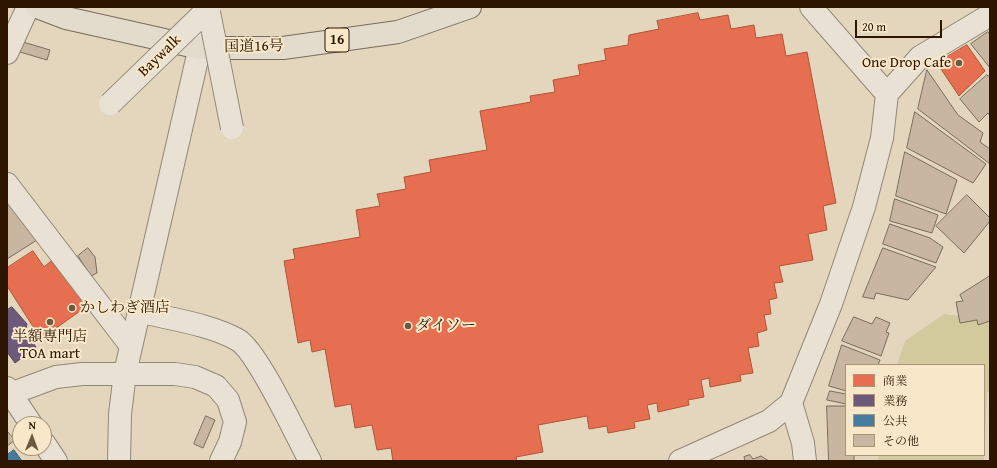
<!DOCTYPE html>
<html>
<head>
<meta charset="utf-8">
<style>
	body { margin:0 }
	#map { position:relative; width:997px; height:468px; overflow:hidden; background:#e4d6bc; font-family:"Gentium Book Plus","Noto Serif JP",serif }
	canvas { display:block }
	.frame { position:absolute; inset:0; border:8px solid #2d1500; pointer-events:none }
	.legend { position:absolute; left:845px; top:364px; width:140px; height:92px; box-sizing:border-box; background:#f8e8c9; border:1px solid #a79479; margin:0; padding:5px 7px; list-style:none; font-size:12px; color:#2d1500 }
	.legend li { display:flex; align-items:center; gap:8px; height:20px }
	.legend b { width:20px; border:1px solid #a79479 }
	.north { position:absolute; left:12px; top:416px; width:40px; height:40px; box-sizing:border-box; background:#f8e8c9; border:1px solid #a79479; border-radius:50%; rotate:1deg; font-size:11px; font-weight:700; line-height:16px; text-align:center; color:#2d1500 }
	.north::after { content:''; display:block; margin:auto; width:14px; height:18px; background:#6d5942; clip-path:polygon(50% 0,100% 100%,50% 72%,0 100%) }
	.scale { position:absolute; left:855px; top:20px; width:87px; height:18px; box-sizing:border-box; border:2px solid #2d1500; border-top:0; padding-left:5px; font-size:12px; line-height:14px; white-space:nowrap; color:#2d1500; -webkit-text-stroke:3px #f8e8c9; paint-order:stroke }
</style>
</head>
<body>
<div id="map">
<canvas width="997" height="468"></canvas>
<div class="frame"></div>
<ul class="legend">
<li><b style="height:11px;background:#e76f51"></b>商業</li>
<li><b style="height:11px;background:#6d597a"></b>業務</li>
<li><b style="height:11px;background:#457b9d"></b>公共</li>
<li><b style="height:11px;background:#c8b6a1"></b>その他</li>
</ul>
<div class="north">N</div>
<div class="scale">20 m</div>
</div>
<script>
const ctx = document.querySelector('canvas').getContext('2d');
ctx.lineJoin = 'round';
function fill(path, color) { ctx.fillStyle = color; ctx.fill(path, 'evenodd'); }
function trace(path, color, width, dash) { ctx.strokeStyle = color; ctx.lineWidth = width; ctx.lineCap = dash ? 'butt' : 'round'; ctx.setLineDash(dash || []); ctx.stroke(path); }
function write(font, color, halo, rows, align = 'center') {
  ctx.font = font + ' "Gentium Book Plus","Noto Serif JP",serif'; ctx.lineWidth = 4; ctx.setLineDash([]); ctx.textBaseline = 'middle'; ctx.strokeStyle = halo; ctx.fillStyle = color; for (const [text, x, y, turn = 0] of rows) {
    ctx.save(); ctx.translate(x, y); ctx.rotate((+turn || 0) * Math.PI / 180); ctx.textAlign = isNaN(turn) ? turn : align; if (halo) ctx.strokeText(text, 0, 0); ctx.fillText(text, 0, 0); ctx.restore();
  }
}
const green = new Path2D(`
	M944,314L990,321V392H987L984,461H878V455H984V365H897L905,341Z`);
const shops = new Path2D(`
	M698,13L700,20L728,15L731,29L754,25L756,38L782,34L786,56L807,52L836,203L823,206L827,230L808,234L813,260L779,266L783,282L774,283L777,298L769,300L771,314L764,315L767,330L757,333L759,346L748,348L753,373L740,375L741,381L710,387L709,378L701,380L704,397L688,400L689,405L658,412L657,403L647,405L650,419L634,422L635,428L608,433L607,426L589,429L587,416L538,425L543,452L516,457L517,461H393L391,448L377,450L372,425L355,428L351,404L335,407L325,349L312,352L310,340L298,343L284,261L295,259L293,249L360,237L356,210L380,206L377,194L406,189L404,177L431,172L429,160L487,150L480,111L531,102L530,96L555,92L553,80L580,75L578,65L606,60L604,49L628,45L629,35L659,29L657,21Z
	M967,45L985,71L959,96L937,63Z
	M33,251L44,267L51,261L87,306L41,339L7,286V268Z`);
const offices = new Path2D(`
	M12,307L27,324L25,332L36,347L15,363L7,352V310Z`);
const public = new Path2D(`
	M14,450L22,461H7V455Z`);
const building = new Path2D(`
	M988,32L990,35V68L971,44Z
	M23,42L50,50L47,60L20,52Z
	M927,70L958,115L983,133L980,142L990,149V164L918,109Z
	M987,75L990,77V116L988,113L979,122L960,99Z
	M915,112L986,164L973,183L907,148Z
	M905,152L957,180L946,214L896,196Z
	M967,195L990,218V221L964,253L936,226Z
	M895,199L938,215L932,233L890,221Z
	M7,200L37,240L7,259Z
	M890,224L930,238L943,247L936,263L883,244Z
	M88,248L95,257L97,273L91,276L78,256Z
	M883,248L936,267L908,300L876,293L874,299L863,297Z
	M990,276V321L978,325L977,320L960,323L956,302L963,301L960,295Z
	M854,317L872,324L876,317L890,323L886,332L889,333L881,356L842,341Z
	M842,345L880,360L878,365H846V391L829,386Z
	M830,391L846,394V404L827,400Z
	M827,406H846V455H854V461H829Z
	M206,416L215,420L203,448L194,444Z
	M7,431L15,440L7,446Z
	M750,455L753,459L761,456L769,461H745L744,457Z`);
const minor = new Path2D(`
	M7,53L28,7
	M887,94L920,57L990,15
	M7,184L131,346
	M138,311C169,319 210,324 238,340C258,352 297,437 310,461
	M7,388L31,424
	M7,395L56,377L82,374H175L195,377L216,386L228,400L235,422L230,442L221,461
	M791,403L803,443L805,461
	M44,443L56,461
	M119,461L120,414L125,373L209,7
	M680,461L769,421L791,403L831,304L864,207L882,138L887,94L811,7`);
const highway = new Path2D(`
	M37,7L66,18L200,48H283L398,32L470,7`);
const minorBridge = new Path2D(`
	M208,7L232,128
	M110,104L210,7`);
const markers = [
	[959,63,4,"#6d5942"],
	[72,308,4,"#6d5942"],
	[50,322,4,"#6d5942"],
	[408,326,4,"#6d5942"]
];
const shields = [
	[337,40,24]
];
const shieldNames = [
	["16",337,40]
];
const streetNames = [
	["国道16号",254,47,-1],
	["Baywalk",160,56,-44]
];
const poiNames = [
	["One Drop Cafe",951,63,"right"],
	["かしわぎ酒店",80,308],
	["ダイソー",416,326],
	["半額専門店",50,337,"center"],
	["TOA mart",50,354,"center"]
];
fill(green, '#d2c99d');
fill(shops, '#e76f51');
trace(shops, '#af5439', 1);
fill(offices, '#6d597a');
trace(offices, '#5a4555', 1);
fill(public, '#457b9d');
trace(public, '#3e5c6e', 1);
fill(building, '#c8b6a1');
trace(building, '#776c5d', 1);
trace(minor, '#928776', 24);
trace(highway, '#776c5d', 24);
trace(minor, '#e8e1d4', 22);
trace(highway, '#e3dccd', 22);
trace(minorBridge, '#928776', 24, []);
trace(minorBridge, '#e8e1d4', 22);
for (const [x, y, r, color] of markers) { const dot = new Path2D(); dot.arc(x, y, r, 0, 2 * Math.PI); ctx.fillStyle = color; ctx.fill(dot); trace(dot, '#f8e8c9', 1.5); }
for (const [x, y, w] of shields) { const box = new Path2D(); box.roundRect(x - w / 2, y - 12, w, 24, 3); ctx.fillStyle = '#f8e8c9'; ctx.fill(box); trace(box, '#2d1500', 1); }
write('bold 14px', '#2d1500', null, shieldNames);
write('15px', '#2d1500', '#f8e8c9', streetNames);
write('15px', '#2d1500', '#f8e8c9', poiNames, 'left');
</script>
</body>
</html>
